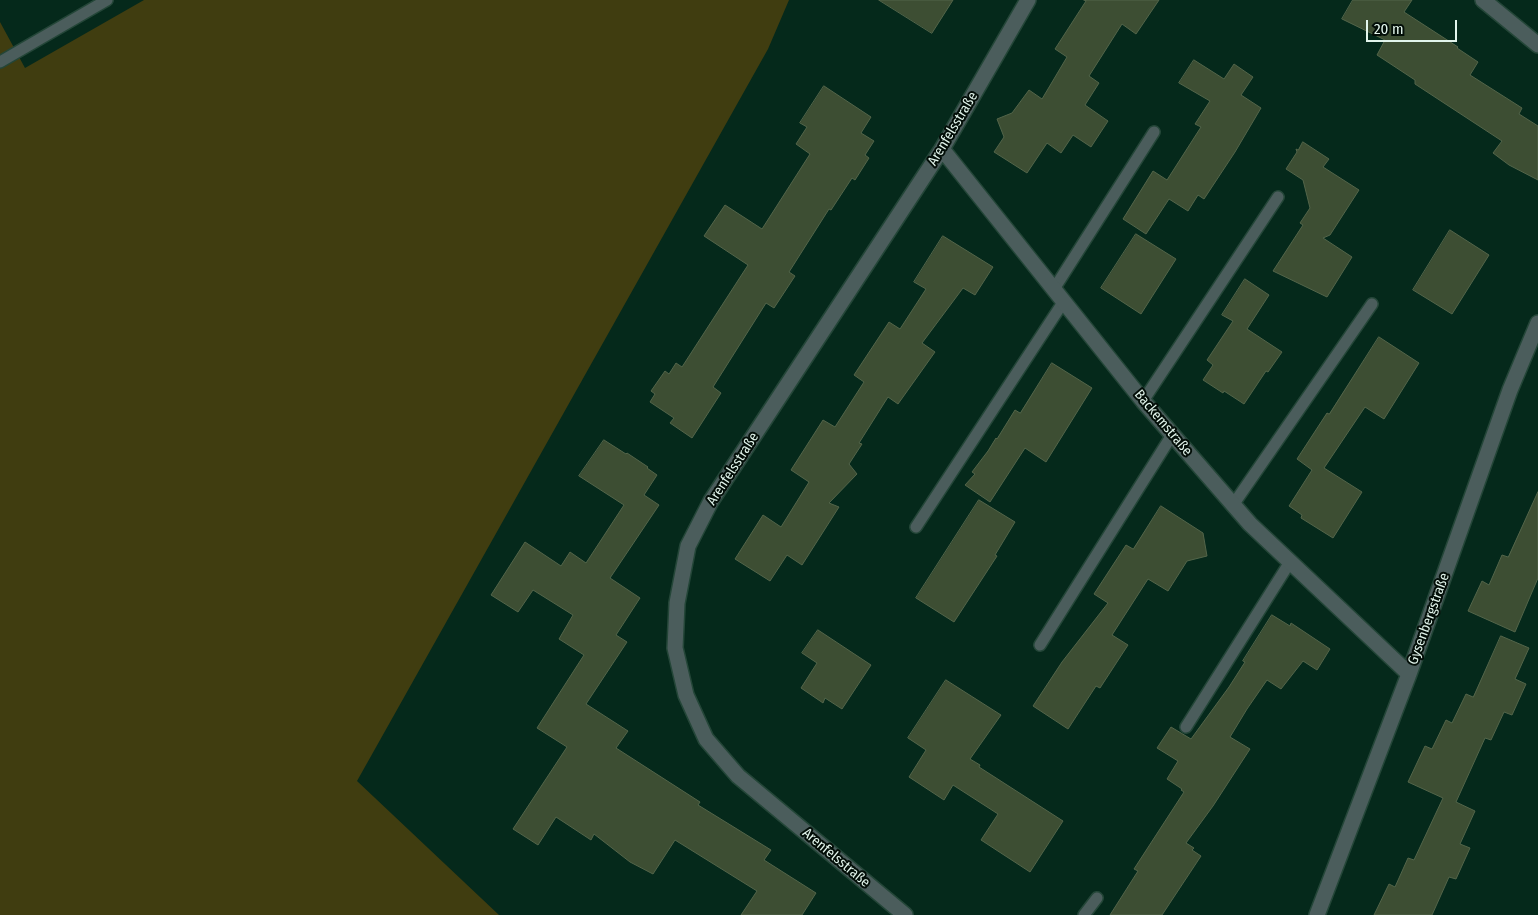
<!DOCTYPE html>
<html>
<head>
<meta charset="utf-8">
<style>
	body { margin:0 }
	#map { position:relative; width:1538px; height:915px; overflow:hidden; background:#05291b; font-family:"Fira Sans Condensed",sans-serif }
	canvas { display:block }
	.scale { position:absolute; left:1366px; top:20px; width:91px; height:22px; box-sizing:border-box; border:2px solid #e2f5ec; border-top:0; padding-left:6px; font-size:15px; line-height:18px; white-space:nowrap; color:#e2f5ec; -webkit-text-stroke:4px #030e08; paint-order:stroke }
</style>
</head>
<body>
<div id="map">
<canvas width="1538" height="915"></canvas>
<div class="scale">20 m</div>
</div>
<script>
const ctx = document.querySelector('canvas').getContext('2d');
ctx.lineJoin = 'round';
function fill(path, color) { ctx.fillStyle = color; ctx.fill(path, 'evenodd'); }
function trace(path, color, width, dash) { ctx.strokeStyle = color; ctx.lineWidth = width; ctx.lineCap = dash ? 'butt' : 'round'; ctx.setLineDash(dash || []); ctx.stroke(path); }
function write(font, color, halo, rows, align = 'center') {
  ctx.font = font + ' "Fira Sans Condensed",sans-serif'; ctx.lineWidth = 4; ctx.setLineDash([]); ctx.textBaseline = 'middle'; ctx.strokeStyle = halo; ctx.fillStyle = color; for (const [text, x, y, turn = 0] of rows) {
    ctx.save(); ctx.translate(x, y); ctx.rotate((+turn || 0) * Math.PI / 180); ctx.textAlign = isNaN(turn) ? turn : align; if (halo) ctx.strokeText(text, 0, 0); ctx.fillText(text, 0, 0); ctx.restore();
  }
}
const green = new Path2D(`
	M144,0H789L768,49L357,781L499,915H0V22L25,68Z`);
const building = new Path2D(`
	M879,0H953L932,33Z
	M1084,0H1159L1136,34L1122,24L1089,76L1099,83L1085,105L1108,121L1091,147L1073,135L1061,153L1047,143L1027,173L994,152L1004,137L997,119L1012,113L1029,90L1042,99L1067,57L1055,49L1086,1Z
	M1353,0H1412L1404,12L1458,47L1457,48L1478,62L1470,75L1522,108L1519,114L1538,126V180L1509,165L1493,153L1502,141L1415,84V80L1377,55L1385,40L1342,19Z
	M1194,60L1224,79L1234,64L1253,77L1241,95L1261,108L1235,152L1204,199L1198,195L1188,211L1169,199L1146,234L1123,219L1153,171L1167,180L1201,127L1195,124L1210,101L1179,83Z
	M824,86L871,117L861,133L874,141L865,155L869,158L855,180L852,178L831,210L829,209L789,272L795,276L774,308L766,303L713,387L721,393L692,438L670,423L674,418L650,402L655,394L651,391L665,371L669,374L676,363L682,367L748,265L704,236L725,205L762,229L810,154L796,144L807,127L800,123Z
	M1303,142L1329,159L1323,167L1359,190L1330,235L1323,238L1352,257L1327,297L1273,271L1303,225L1300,223L1310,208L1303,180L1286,169L1297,152L1296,149L1298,150Z
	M1450,230L1489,255L1452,314L1413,290Z
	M1136,234L1176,259L1141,314L1101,288Z
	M943,236L993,267L975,295L963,288L922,343L935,352L898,404L888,397L859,443L862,444L849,464L857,474L829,503L839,507L802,565L787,555L770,581L735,559L763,515L781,527L809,482L791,470L823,420L835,427L864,382L854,375L889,322L900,329L926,289L914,282Z
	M1245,279L1269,295L1247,329L1282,352L1268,372L1266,371L1244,404L1224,391L1223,393L1203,380L1213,365L1207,360L1233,321L1222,315Z
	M1379,337L1419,363L1384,419L1365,407L1324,468L1362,492L1333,538L1301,518L1302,515L1289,506L1312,470L1297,459L1327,413L1329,414Z
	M1052,363L1092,388L1046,462L1025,448L990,502L965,485L975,474L972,472L988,451L996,438L997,439L1015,410L1020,413Z
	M604,440L626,454L627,453L648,467L647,468L657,475L644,495L659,505L610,578L640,598L616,635L627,642L586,704L628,731L616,748L700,802L698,805L771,850L764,860L816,893L802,915H741L757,891L675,840L653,874L630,862L594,834L591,840L556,817L538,845L513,829L567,747L537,728L584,655L559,639L573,615L533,590L518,612L491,595L525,542L561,566L570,552L586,563L624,505L579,476Z
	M1538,492V578L1515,632L1468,611L1482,581L1489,585L1502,555L1508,557Z
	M979,500L1015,522L995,555L997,556L954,622L916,598Z
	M1161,506L1203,533L1207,556L1187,561L1168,591L1148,579L1112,635L1128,645L1100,688L1096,686L1068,729L1033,706L1062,662L1108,603L1094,594L1126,545L1133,549Z
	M1272,615L1290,626L1291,623L1330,649L1317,670L1303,661L1281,689L1267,680L1247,709L1230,737L1250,749L1213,806L1186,843L1194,848L1192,850L1201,856L1162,915H1110L1138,871L1134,869L1184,792L1181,790L1182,789L1167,779L1178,761L1157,748L1171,727L1191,739L1229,687L1245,662L1243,661Z
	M818,630L871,665L842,709L825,698L823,703L801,688L817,663L802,653Z
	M1501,636L1529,648L1515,679L1526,684L1512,715L1504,712L1491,740L1485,738L1456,802L1475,811L1460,844L1470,848L1456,879L1449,877L1432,915H1374L1389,884L1395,887L1408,858L1414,860L1443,798L1408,782L1425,746L1432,749L1446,720L1452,723L1466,694L1473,697Z
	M946,680L1001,715L970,759L980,765L979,767L1063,821L1030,872L981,840L998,814L953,785L944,800L909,777L926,750L908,738Z`);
const lane = new Path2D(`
	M0,62L107,0
	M1054,289L1154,132
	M1143,401L1278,197
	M1233,505L1372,304
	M916,527L1064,301
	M1040,645L1172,435
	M1186,727L1290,562
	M1084,915L1097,898`);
const street = new Path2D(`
	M1483,0L1538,45
	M942,149L1143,401L1250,524L1409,674
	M905,915L738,776L706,739L686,695L675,648L677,603L688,546L711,501L942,149L1028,0
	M1317,915L1409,674L1510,390L1538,323`);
const streetNames = [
	["Arenfelsstraße",953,129,-59],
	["Backemstraße",1163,423,50],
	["Arenfelsstraße",733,469,-57],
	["Gysenbergstraße",1429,619,-70],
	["Arenfelsstraße",836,858,40]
];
fill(green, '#403d10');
fill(building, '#3d4e33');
trace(building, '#53654a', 1);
trace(lane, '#244638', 14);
trace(street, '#244638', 18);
trace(lane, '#4b5d5c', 11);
trace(street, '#4b5d5c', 15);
write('14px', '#e2f5ec', '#030e08', streetNames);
</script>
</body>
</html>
